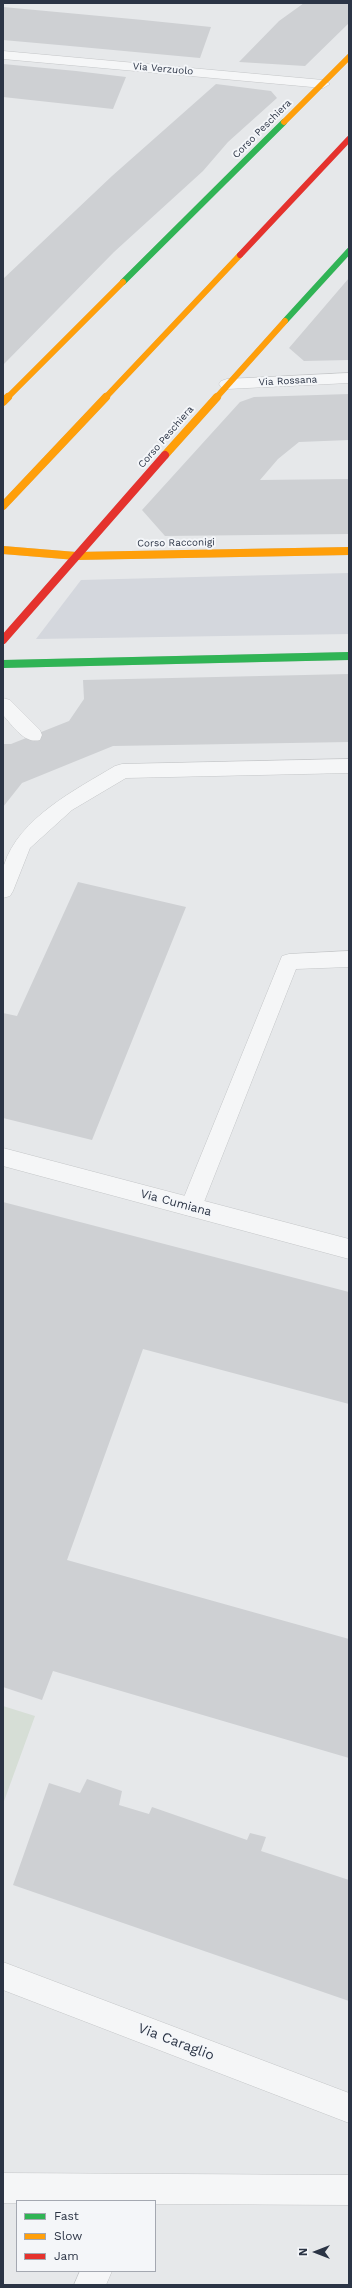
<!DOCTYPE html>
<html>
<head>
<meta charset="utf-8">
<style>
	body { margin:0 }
	#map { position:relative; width:352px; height:2288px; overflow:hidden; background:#e6e8ea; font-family:"Work Sans",sans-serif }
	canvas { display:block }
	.frame { position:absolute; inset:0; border:4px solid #2b3445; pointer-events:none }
	.legend { position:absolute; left:16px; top:2200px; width:140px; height:72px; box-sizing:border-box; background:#f4f6f9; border:1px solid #a4a8b1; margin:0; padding:5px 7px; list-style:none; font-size:12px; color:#2b3445 }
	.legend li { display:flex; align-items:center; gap:8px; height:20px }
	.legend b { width:20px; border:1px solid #a4a8b1 }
	.north { position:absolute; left:296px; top:2232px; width:40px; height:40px; -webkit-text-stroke:3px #f4f6f9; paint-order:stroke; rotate:270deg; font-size:11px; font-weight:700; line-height:16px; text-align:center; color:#2b3445 }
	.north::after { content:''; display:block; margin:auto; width:14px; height:18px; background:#2b3445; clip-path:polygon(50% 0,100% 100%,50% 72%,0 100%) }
</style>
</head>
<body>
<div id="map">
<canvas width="352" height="2288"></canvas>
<div class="frame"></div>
<ul class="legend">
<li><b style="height:5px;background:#30b455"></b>Fast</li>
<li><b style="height:5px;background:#ff9f0a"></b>Slow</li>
<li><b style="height:5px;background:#e5322d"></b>Jam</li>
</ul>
<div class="north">N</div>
</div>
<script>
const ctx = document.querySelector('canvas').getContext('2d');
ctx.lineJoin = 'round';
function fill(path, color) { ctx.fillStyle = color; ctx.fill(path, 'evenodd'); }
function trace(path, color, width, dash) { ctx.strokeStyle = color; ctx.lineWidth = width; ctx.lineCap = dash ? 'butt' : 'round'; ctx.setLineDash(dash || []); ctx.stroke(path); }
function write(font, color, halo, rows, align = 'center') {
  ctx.font = font + ' "Work Sans",sans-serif'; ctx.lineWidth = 4; ctx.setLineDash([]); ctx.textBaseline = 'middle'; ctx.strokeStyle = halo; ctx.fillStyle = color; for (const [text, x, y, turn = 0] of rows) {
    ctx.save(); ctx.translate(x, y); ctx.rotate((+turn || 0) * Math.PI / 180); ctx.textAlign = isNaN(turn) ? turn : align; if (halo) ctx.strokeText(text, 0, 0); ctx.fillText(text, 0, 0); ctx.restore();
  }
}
const built = new Path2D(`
	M349,573V634L36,639L81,580Z`);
const green = new Path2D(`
	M3,1706L35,1716L3,1804Z`);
const building = new Path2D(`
	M304,3H349V23L305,66L239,62L279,21Z
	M3,7L143,20L211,27L200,58L70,46L3,40Z
	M3,64L76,71L126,77L113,109L3,97Z
	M216,84L271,91L277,98L228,142L203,171L114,252L3,365V279L112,176Z
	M349,278V360L304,361L289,348Z
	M349,394V440L299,442L278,459L260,480L349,479V534L165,536L142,510L240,402L254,397Z
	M349,674V742L113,746L22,783L3,807V744H11L69,721L84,699L83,680Z
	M78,882L186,907L92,1140L3,1118V1013L17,1016Z
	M3,1202L349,1292V1404L143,1349L67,1560L349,1639V1758L53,1671L42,1700L3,1687Z
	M87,1779L122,1791L119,1805L149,1814L152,1807L247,1840L250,1833L266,1837L261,1851L349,1880V2001L13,1885L49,1783L80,1793Z`);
const lane = new Path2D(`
	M349,759V773L126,778L72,810L30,848L13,891L10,896L3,898C3,888 1,875 4,865C19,818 75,790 115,766L122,764Z
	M349,951V967L296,969L202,1207L199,1214L191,1216L183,1214L180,1207L282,956L289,954Z`);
const street = new Path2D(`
	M3,51L323,80L330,84L323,88L3,59Z
	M349,373V383L227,389L221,387L219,384L221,381L227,379Z
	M3,698L10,700L40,730L42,735L40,740C24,744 13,726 3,715Z
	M3,1148L349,1239V1259L3,1166Z
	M3,1962L349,2093V2123L3,1990Z
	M3,2173L349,2175V2205L155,2204V2201H17V2203H3Z
	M80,2271H112L106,2285H74Z`);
const fastFar1 = new Path2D(`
	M123,282L284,122
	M285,321L349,251`);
const fast = new Path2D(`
	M3,664L349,656`);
const slowFar1 = new Path2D(`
	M284,122L349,57
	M7,398L123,282
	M105,398L240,255
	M216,398L285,321`);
const slow = new Path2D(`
	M3,402L8,397
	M165,455L217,397
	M3,506L106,397
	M3,550L76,556L349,551`);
const jamFar1 = new Path2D(`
	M240,255L349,139`);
const jam = new Path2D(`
	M3,640L165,455`);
const farStreetnames = [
	["Via Verzuolo",163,69,5],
	["Corso Peschiera",262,129,-45],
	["Via Rossana",288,381,-3],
	["Corso Peschiera",166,437,-49],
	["Corso Racconigi",176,543,-1]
];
const streetNames = [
	["Via Cumiana",176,1203,15]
];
const nearStreetnames = [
	["Via Caraglio",176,2042,21]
];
fill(built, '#d4d7dd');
fill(green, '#d6ded6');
fill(building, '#ced0d3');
trace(lane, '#c4c6c8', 1);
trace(street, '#c4c6c8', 1);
trace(fastFar1, '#c4c6c8', 6);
trace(fast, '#c4c6c8', 8);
trace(slowFar1, '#c4c6c8', 6);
trace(slow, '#c4c6c8', 8);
trace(jamFar1, '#c4c6c8', 6);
trace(jam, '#c4c6c8', 8);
fill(lane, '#f5f6f7');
fill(street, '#f5f6f7');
trace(fastFar1, '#30b455', 6);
trace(fast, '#30b455', 8);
trace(slowFar1, '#ff9f0a', 6);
trace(slow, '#ff9f0a', 8);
trace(jamFar1, '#e5322d', 6);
trace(jam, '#e5322d', 8);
write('10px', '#2b3445', '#f4f6f9', farStreetnames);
write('12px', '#2b3445', '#f4f6f9', streetNames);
write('14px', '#2b3445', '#f4f6f9', nearStreetnames);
</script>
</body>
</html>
